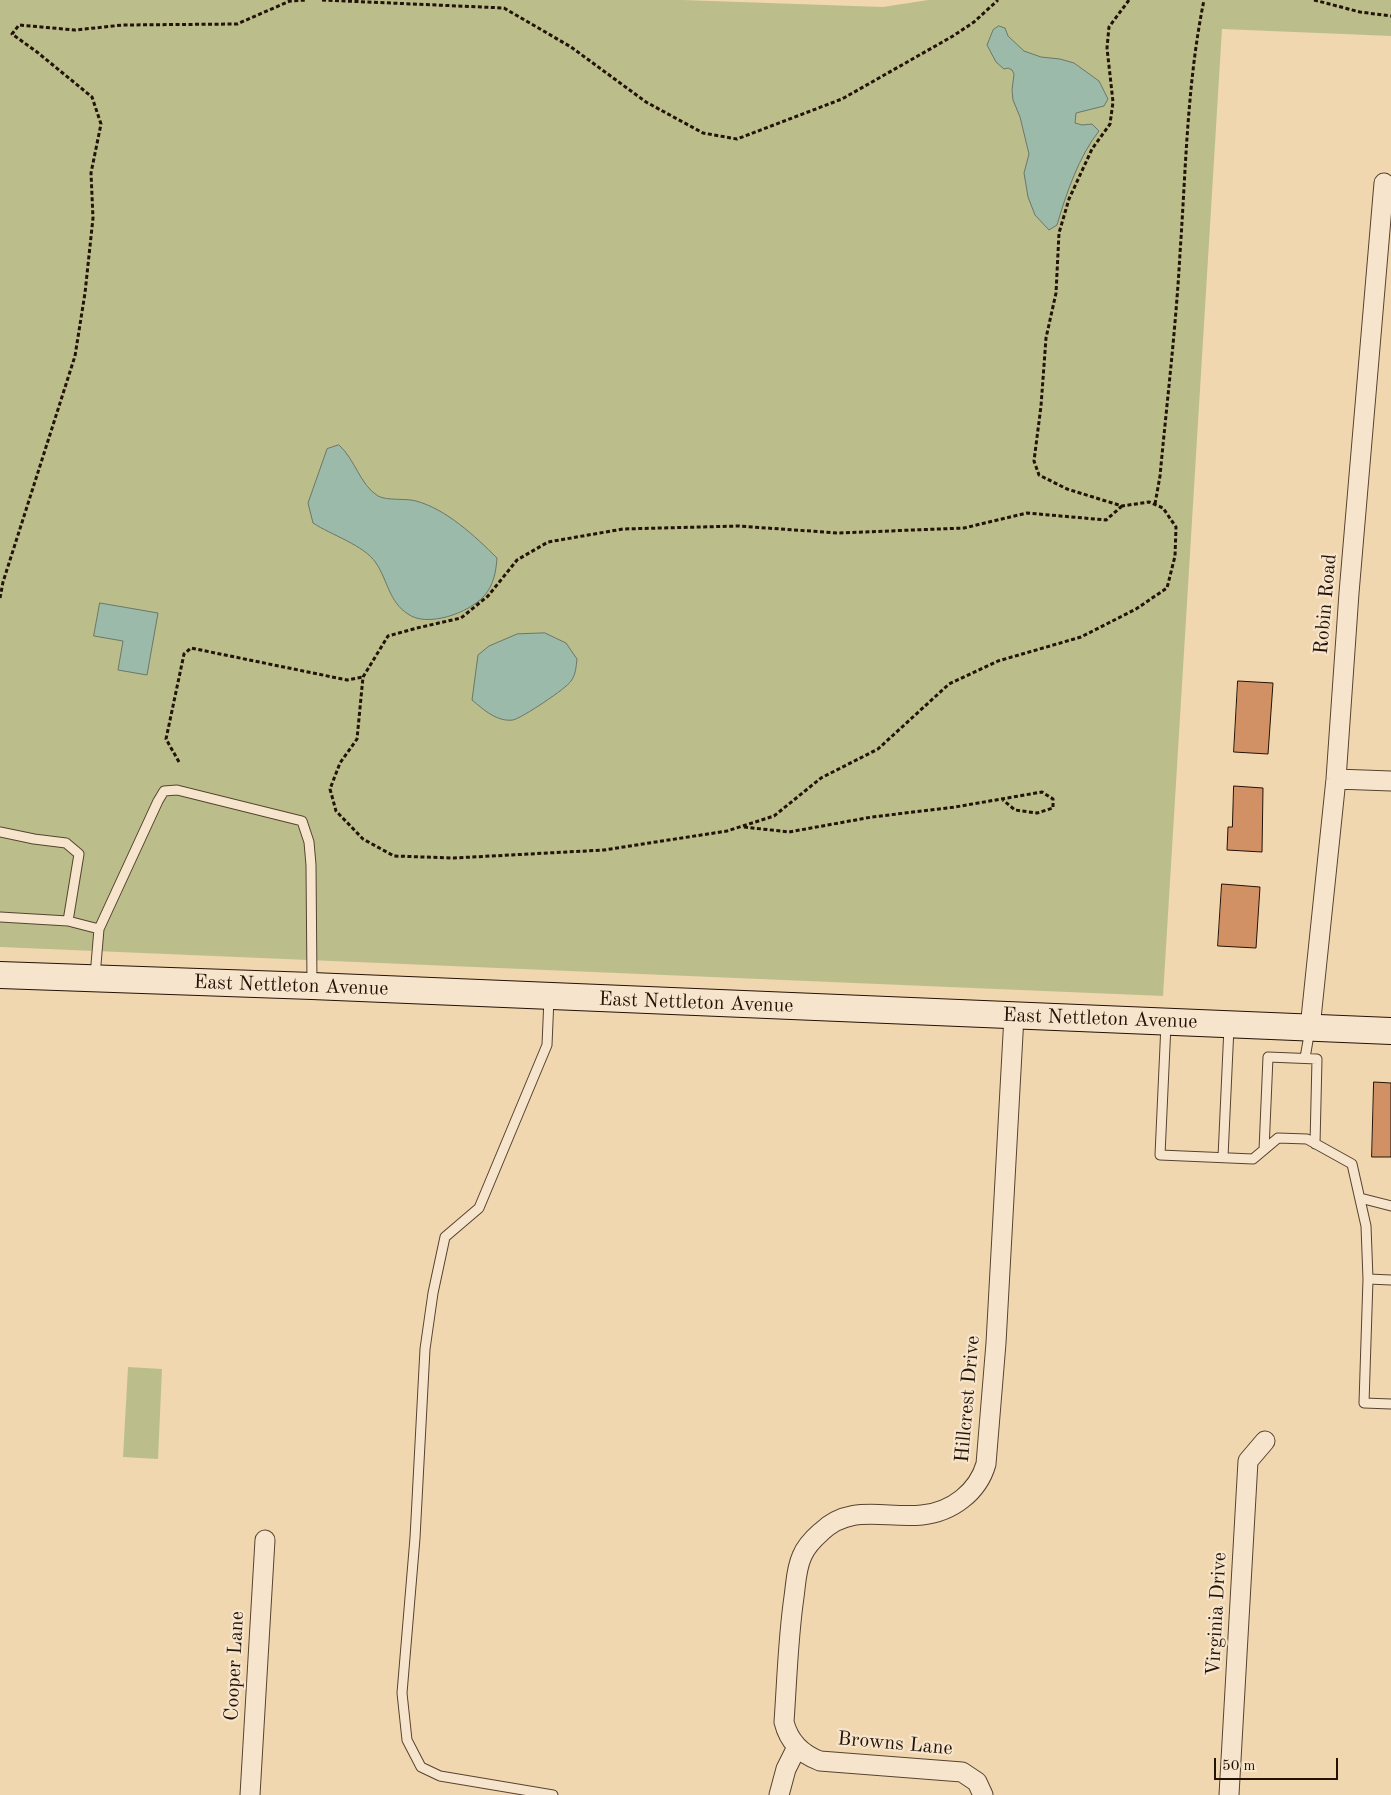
<!DOCTYPE html>
<html>
<head>
<meta charset="utf-8">
<style>
	body { margin:0 }
	#map { position:relative; width:1391px; height:1795px; overflow:hidden; background:#f1d7b0; font-family:"Old Standard TT",serif }
	canvas { display:block }
	.scale { position:absolute; left:1214px; top:1758px; width:124px; height:22px; box-sizing:border-box; border:2px solid #231206; border-top:0; padding-left:6px; font-size:15px; line-height:18px; white-space:nowrap; color:#231206; -webkit-text-stroke:4px #f6e5cc; paint-order:stroke }
</style>
</head>
<body>
<div id="map">
<canvas width="1391" height="1795"></canvas>
<div class="scale">50 m</div>
</div>
<script>
const ctx = document.querySelector('canvas').getContext('2d');
ctx.lineJoin = 'round';
function fill(path, color) { ctx.fillStyle = color; ctx.fill(path, 'evenodd'); }
function trace(path, color, width, dash) { ctx.strokeStyle = color; ctx.lineWidth = width; ctx.lineCap = dash ? 'butt' : 'round'; ctx.setLineDash(dash || []); ctx.stroke(path); }
function write(font, color, halo, rows, align = 'center') {
  ctx.font = font + ' "Old Standard TT",serif'; ctx.lineWidth = 4.5; ctx.setLineDash([]); ctx.textBaseline = 'middle'; ctx.strokeStyle = halo; ctx.fillStyle = color; for (const [text, x, y, turn = 0] of rows) {
    ctx.save(); ctx.translate(x, y); ctx.rotate((+turn || 0) * Math.PI / 180); ctx.textAlign = isNaN(turn) ? turn : align; if (halo) ctx.strokeText(text, 0, 0); ctx.fillText(text, 0, 0); ctx.restore();
  }
}
const green = new Path2D(`
	M0,0H682L883,7L928,0H1391V36L1222,29L1163,996L0,947Z
	M128,1367L162,1369L158,1459L123,1457Z`);
const water = new Path2D(`
	M999,26L1005,28L1008,36L1024,51L1041,57L1060,59L1074,63L1099,81L1108,99L1104,106L1076,113L1075,123L1082,125L1092,124L1099,131C1079,156 1066,194 1057,225L1049,230L1035,215L1028,197L1024,173L1029,154L1020,117L1013,100L1012,90L1014,74L1012,70L1008,68L1004,69L996,62L987,45L993,30Z
	M339,445C355,459 360,485 378,496C387,501 406,498 416,501C446,509 475,536 497,558C496,571 494,585 484,596C469,613 427,628 408,614C389,602 388,581 376,563C364,545 331,535 313,523L308,503L327,449Z
	M100,603L158,613L147,675L118,670L123,641L94,636Z
	M545,633L566,643L577,659C576,667 576,674 571,681C567,688 522,718 513,720C497,722 484,710 472,700L478,655L489,646L517,634Z`);
const building = new Path2D(`
	M1238,681L1273,683L1268,754L1234,752Z
	M1234,786L1263,788L1262,852L1227,850L1228,827H1232Z
	M1222,884L1260,887L1256,948L1218,946Z
	M1374,1082L1391,1083V1157H1372Z`);
const path = new Path2D(`
	M322,0L504,8L571,47L646,102L703,133L737,139L842,99L953,36L974,22L998,0
	M1314,0L1360,12L1391,16
	M1155,504L1160,476C1167,401 1176,327 1180,253C1186,168 1187,83 1204,0
	M1122,506L1106,520L1027,513L964,528L838,533L738,526L623,529L548,542L517,560L488,596L461,618L417,628L388,636L363,677L357,739L340,763L330,789L336,811L363,839L394,856L454,858L604,850L727,831L774,816L821,778L878,749L949,684L998,661L1081,637L1136,609L1167,588L1175,556L1176,527L1163,508L1149,502L1122,506L1067,489L1039,475L1034,461L1041,406L1046,338L1056,293L1059,233L1069,199L1092,149L1110,124L1113,102L1107,48L1109,27L1129,0
	M0,598L3,582L75,356L85,293L93,218L91,173L101,124L92,97L37,52L12,34L19,25L75,30L123,25L237,24L290,1L307,0
	M179,762L166,739L184,654L191,648L347,680L363,677
	M744,827L789,832L872,817L955,807L1042,792L1053,799V808L1037,813L1015,810L1003,800`);
const service = new Path2D(`
	M0,832L34,839L66,843L79,854L68,921
	M0,917L68,921L99,929
	M95,976L99,929L158,801L164,791L177,790L302,821L309,842L311,865L312,983
	M549,998L547,1045L479,1208L445,1237L433,1293L425,1349L415,1538L402,1693L407,1740L421,1767L440,1776L553,1795
	M1166,1024L1160,1155L1253,1159L1278,1138L1307,1139L1352,1164L1366,1226L1368,1279L1364,1403L1391,1404
	M1305,1058L1310,1029
	M1264,1150L1268,1057L1317,1059L1315,1144
	M1223,1157L1229,1027
	M1360,1198L1391,1206
	M1368,1279L1391,1280`);
const minor = new Path2D(`
	M1336,779L1391,781
	M1310,1028L1336,779L1349,593L1384,183
	M250,1795L265,1540
	M779,1795L786,1769L797,1747
	M983,1795L977,1782L962,1772L820,1761C801,1754 789,1742 784,1722C787,1680 788,1638 794,1597C796,1583 796,1569 802,1556C806,1546 813,1539 821,1532C851,1503 886,1519 922,1515C952,1512 978,1492 986,1464L996,1343L1014,1016
	M1229,1795L1248,1461L1265,1441`);
const secondary = new Path2D(`
	M0,975L312,986L1391,1031`);
const streetNames = [
	["Robin Road",1326,604,-85],
	["East Nettleton Avenue",291,986,2],
	["East Nettleton Avenue",696,1003,2],
	["East Nettleton Avenue",1100,1019,2],
	["Hillcrest Drive",968,1399,-85],
	["Virginia Drive",1217,1614,-87],
	["Cooper Lane",235,1666,-87],
	["Browns Lane",895,1744,5]
];
fill(green, '#bbbe8b');
fill(water, '#9bbaa9');
trace(water, '#6b7768', 1);
fill(building, '#d29165');
trace(building, '#231206', 1);
trace(service, '#564330', 11);
trace(minor, '#564330', 21);
trace(secondary, '#231206', 28);
trace(path, '#231206', 3, [4, 2.5]);
trace(service, '#f6e5cc', 9);
trace(minor, '#f6e5cc', 19);
trace(secondary, '#f6e5cc', 26);
write('20px', '#231206', '#f6e5cc', streetNames);
</script>
</body>
</html>
